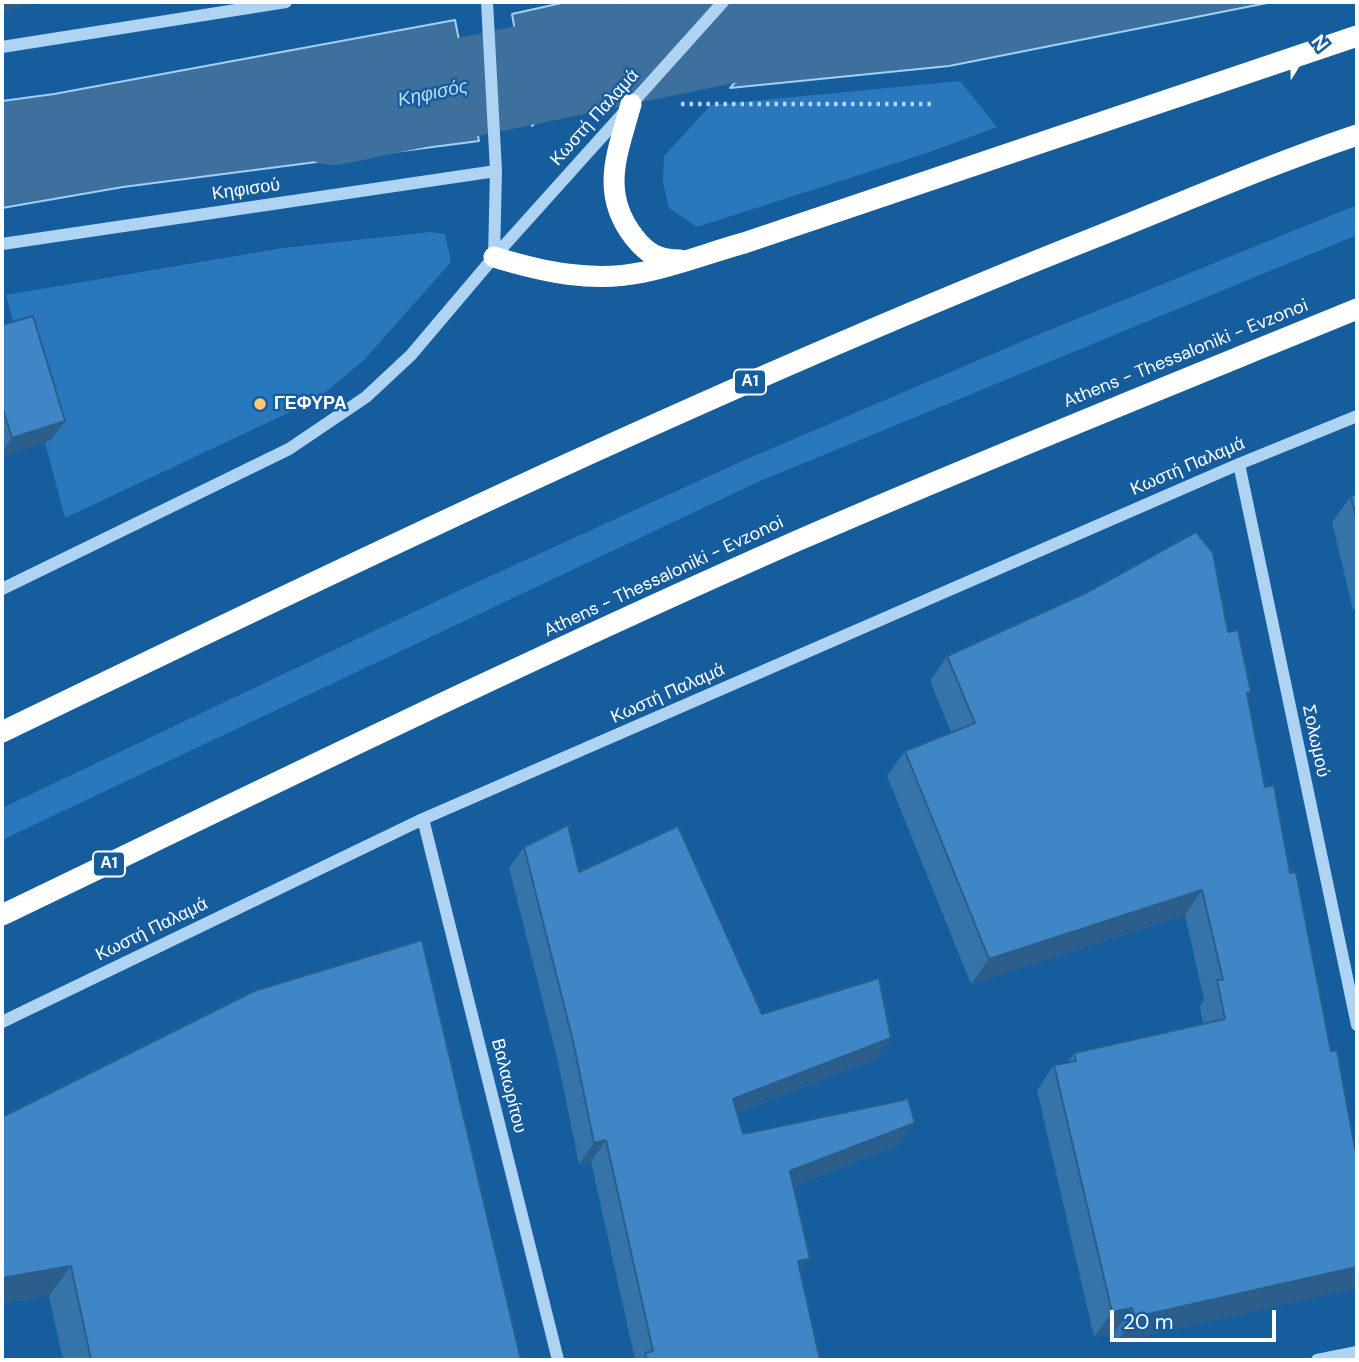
<!DOCTYPE html>
<html>
<head>
<meta charset="utf-8">
<style>
	body { margin:0 }
	#map { position:relative; width:1359px; height:1362px; overflow:hidden; background:#165d9e; font-family:"DM Sans",sans-serif }
	canvas { display:block }
	.frame { position:absolute; inset:0; border:4px solid #fff; pointer-events:none }
	.north { position:absolute; left:1268px; top:21px; width:70px; height:70px; -webkit-text-stroke:5px #165d9e; paint-order:stroke; rotate:52deg; font-size:19px; font-weight:700; line-height:28px; text-align:center; color:#fff }
	.north::after { content:''; display:block; margin:auto; width:24px; height:32px; background:#fff; clip-path:polygon(50% 0,100% 100%,50% 72%,0 100%) }
	.scale { position:absolute; left:1110px; top:1310px; width:166px; height:32px; box-sizing:border-box; border:4px solid #fff; border-top:0; padding-left:9px; font-size:21px; line-height:24px; white-space:nowrap; color:#fff; -webkit-text-stroke:5px #165d9e; paint-order:stroke }
</style>
</head>
<body>
<div id="map">
<canvas width="1359" height="1362"></canvas>
<div class="frame"></div>
<div class="north">N</div>
<div class="scale">20 m</div>
</div>
<script>
const ctx = document.querySelector('canvas').getContext('2d');
ctx.lineJoin = 'round';
function fill(path, color) { ctx.fillStyle = color; ctx.fill(path, 'evenodd'); }
function trace(path, color, width, dash) { ctx.strokeStyle = color; ctx.lineWidth = width; ctx.lineCap = dash ? 'butt' : 'round'; ctx.setLineDash(dash || []); ctx.stroke(path); }
function write(font, color, halo, rows, align = 'center') {
  ctx.font = font + ' "DM Sans",sans-serif'; ctx.lineWidth = 5; ctx.setLineDash([]); ctx.textBaseline = 'middle'; ctx.strokeStyle = halo; ctx.fillStyle = color; for (const [text, x, y, turn = 0] of rows) {
    ctx.save(); ctx.translate(x, y); ctx.rotate((+turn || 0) * Math.PI / 180); ctx.textAlign = isNaN(turn) ? turn : align; if (halo) ctx.strokeText(text, 0, 0); ctx.fillText(text, 0, 0); ctx.restore();
  }
}
const green = new Path2D(`
	M960,81L997,127L927,153L697,227L669,208L663,182L664,156L711,105Z
	M1357,205V235L758,482L2,840V808L460,590L740,462L1030,338Z
	M431,232L445,234L451,262L364,360L322,395L288,413L65,518L6,295L283,248Z`);
const water = new Path2D(`
	M566,2H654L532,126L512,14Z
	M806,2H1272L949,66L730,88Z
	M455,20L479,141L123,187L2,208V101L54,94Z`);
const river = new Path2D(`
	M333,115L748,29L860,2`);
const path = new Path2D(`
	M681,104H934`);
const minor = new Path2D(`
	M487,2L496,171L494,257
	M2,47L286,2
	M2,244L496,171
	M1239,464L1357,1025
	M2,589L289,449L366,397L411,355L494,257L723,2
	M423,819L558,1360
	M2,1022L423,819L1239,464L1357,416
	M1317,1360L1357,1352`);
const highway = new Path2D(`
	M631,104C618,152 599,192 634,237C647,254 659,260 680,260
	M494,257C543,272 593,283 644,272C678,265 711,252 744,243L1357,36
	M2,732C364,557 727,383 1101,235C1186,201 1271,164 1357,135
	M2,915C266,788 530,658 799,540C983,460 1171,385 1357,309`);
const wall = new Path2D(`
	M2,325L51,440L2,456Z
	M1357,494V609L1353,610L1332,522L1351,496Z
	M1228,632L1248,696L1265,787L1290,873L1331,1051L1117,1343L1114,1333L1094,1337L1037,1090L1054,1065L1068,1062L1074,1053L1203,1024L1200,1006L1204,1000L1185,915L971,984L887,776L905,751L951,732L930,681L947,656Z
	M524,847L579,872L762,1014L891,1038L876,1059L737,1113L743,1134L900,1144L794,1186L800,1273L820,1360H635L591,1162L579,1164L558,1062L509,868Z
	M2,1117L521,1360H63L49,1296Z`);
const shadedWall = new Path2D(`
	M2,2H45L2,12Z
	M65,421L51,440L2,456V452L12,438Z
	M1202,890L1185,915L971,984L989,959Z
	M891,1038L876,1059L718,1120L733,1099Z
	M915,1123L900,1144L776,1193L790,1171Z
	M606,1140L591,1162L579,1164L594,1143Z
	M810,1259L795,1280L798,1261Z
	M71,1266L49,1296L2,1304V1278Z
	M1357,1267V1288L1117,1343L1135,1317Z
	M1132,1308L1114,1333L1094,1337L1112,1312Z`);
const building = new Path2D(`
	M33,316L65,421L12,438L3,409H2V325Z
	M1357,494V522L1351,496Z
	M1196,532L1213,553L1228,632L1238,630L1251,692L1247,693L1265,787L1274,785L1290,873L1296,872L1331,1051L1337,1050L1357,1159V1267L1135,1317L1132,1308L1112,1312L1054,1065L1076,1061L1074,1053L1225,1019L1217,980H1223L1202,890L989,959L905,751L975,723L947,656L1088,592Z
	M568,825L579,872L678,826L762,1014L879,978L891,1038L733,1099L743,1134L908,1099L915,1123L790,1171L810,1259L798,1261L820,1360H647L645,1353L653,1351L606,1140L594,1143L573,1041L524,847Z
	M422,940L521,1360H91L71,1266L2,1278V1117L254,991Z`);
const markers = [
	[260,404,7,"#ffca70"]
];
const shields = [
	[750,382,32],
	[109,864,32]
];
const shieldNames = [
	["Α1",750,382],
	["Α1",109,864]
];
const streetNames = [
	["Κωστή Παλαμά",595,118,-48],
	["Κηφισού",246,190,-8],
	["Athens - Thessaloniki - Evzonoi",1186,354,-22],
	["Κωστή Παλαμά",1188,467,-23],
	["Athens - Thessaloniki - Evzonoi",664,577,-25],
	["Κωστή Παλαμά",668,694,-24],
	["Σολωμού",1315,741,78],
	["Κωστή Παλαμά",152,930,-26],
	["Βαλαωρίτου",508,1086,76]
];
const poiNames = [
	["ΓΕΦΥΡΑ",274,404]
];
const waterNames = [
	["Κηφισός",433,94,-12]
];
fill(green, '#2977bc');
fill(water, '#3e709e');
trace(water, '#a1cff6', 2);
trace(river, '#3e709e', 100);
trace(path, '#aed3f3', 4.5, [3.5, 5]);
trace(minor, '#aed3f3', 12);
trace(highway, '#fff', 21);
fill(wall, '#3573a9');
fill(shadedWall, '#2b5e8a');
fill(building, '#3e86c5');
trace(building, '#2b5e8a', 2);
for (const [x, y, r, color] of markers) { const dot = new Path2D(); dot.arc(x, y, r, 0, 2 * Math.PI); ctx.fillStyle = color; ctx.fill(dot); trace(dot, '#165d9e', 2.5); }
for (const [x, y, w] of shields) { const box = new Path2D(); box.roundRect(x - w / 2, y - 12.5, w, 25, 5); ctx.fillStyle = '#165d9e'; ctx.fill(box); trace(box, '#fff', 2); }
write('bold 16px', '#fff', null, shieldNames);
write('18px', '#fff', '#165d9e', streetNames);
write('bold 18px', '#fff', '#165d9e', poiNames, 'left');
write('italic 19px', '#bbdcf9', '#165d9e', waterNames);
</script>
</body>
</html>
